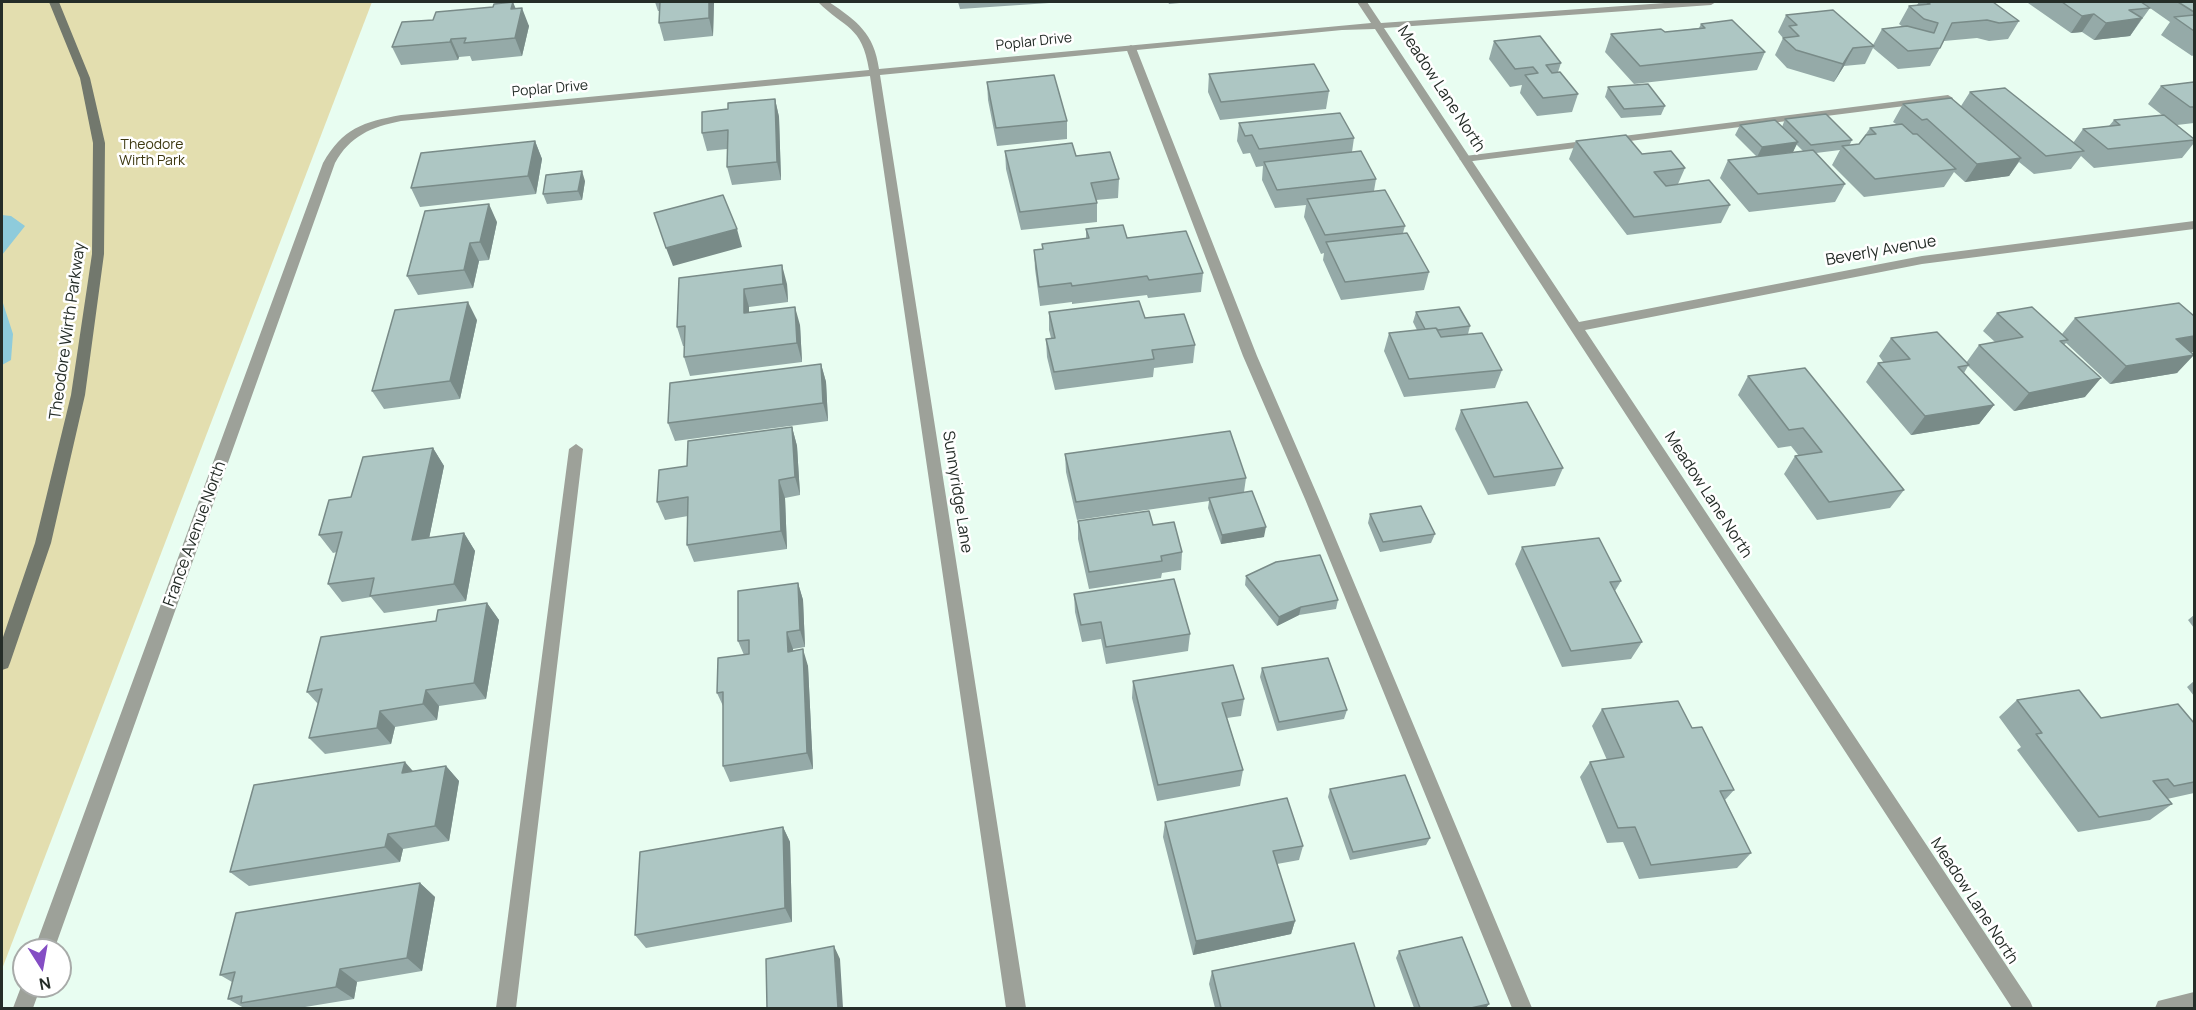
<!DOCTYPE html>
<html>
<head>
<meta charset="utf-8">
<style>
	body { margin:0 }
	#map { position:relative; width:2196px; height:1010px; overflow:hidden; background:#e8fdf1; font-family:Manrope,sans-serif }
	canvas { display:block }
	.frame { position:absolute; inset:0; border:3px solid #252d28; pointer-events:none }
	.north { position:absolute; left:12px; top:938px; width:60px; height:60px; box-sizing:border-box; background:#fff; border:2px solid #a8aba9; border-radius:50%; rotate:169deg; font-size:16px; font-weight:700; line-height:24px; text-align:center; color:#252d28 }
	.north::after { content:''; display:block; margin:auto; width:21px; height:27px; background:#844dc4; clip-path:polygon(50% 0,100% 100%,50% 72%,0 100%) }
</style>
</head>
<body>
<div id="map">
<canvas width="2196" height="1010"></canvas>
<div class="frame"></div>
<div class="north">N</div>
</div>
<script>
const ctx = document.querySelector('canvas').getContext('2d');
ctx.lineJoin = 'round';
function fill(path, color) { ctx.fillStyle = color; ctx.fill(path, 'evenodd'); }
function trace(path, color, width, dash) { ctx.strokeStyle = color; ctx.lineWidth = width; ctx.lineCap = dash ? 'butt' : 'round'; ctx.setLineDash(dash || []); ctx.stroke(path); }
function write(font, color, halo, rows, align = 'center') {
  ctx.font = font + ' Manrope,sans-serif'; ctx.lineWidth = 5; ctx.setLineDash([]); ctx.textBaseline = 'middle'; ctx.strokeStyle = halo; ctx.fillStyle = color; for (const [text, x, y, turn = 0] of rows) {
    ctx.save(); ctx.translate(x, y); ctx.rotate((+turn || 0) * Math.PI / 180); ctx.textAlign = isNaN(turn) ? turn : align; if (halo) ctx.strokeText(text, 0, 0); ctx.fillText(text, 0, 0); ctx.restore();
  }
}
const green = new Path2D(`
	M2,2H372L2,969Z`);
const water = new Path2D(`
	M2,215L11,216L25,226L2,255Z
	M2,300L13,334L11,360L2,365Z`);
const lane = new Path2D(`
	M1131,45L1136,48L1257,356L1319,499L1532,1008H1512L1305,499L1243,356L1126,48Z
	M1948,95L1953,98L1952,100L1465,162L1459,159L1465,156Z
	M576,444L583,449L516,1008H496L569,449Z`);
const street = new Path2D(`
	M818,2H829C857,21 874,33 879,69L1371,23L1357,2H1367L1381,23L1679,2H1716L1711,5L1384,28L1579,322L1922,256L2194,221V229L1922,264L1585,330L2030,1001L2033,1008H2012L1375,29L1342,30L880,75L1026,1008H1006L870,76L401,121C371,127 350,136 335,163L54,950H34L323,163C343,128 363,122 401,115L869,70C862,25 845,29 818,2Z
	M24,979V986H41L33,1008H13Z
	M2194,992V1008H2155L2158,1001Z`);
const secondary = new Path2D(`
	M49,2H59L90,78L105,143L104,254L85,395L51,543L10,663L8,668L2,670V640L35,543L71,395L92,254L93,143L80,78Z`);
const wall = new Path2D(`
	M655,2H714L713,36L664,41L659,23V11H658Z
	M958,2H1064L960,9Z
	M1168,2H1190L1169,4Z
	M1919,2H1993L2019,21L2008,39L1989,41L1977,38L1944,41L1930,66L1898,69L1873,48L1865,64L1844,66L1834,82L1787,68L1775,55L1783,38L1778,32L1786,15L1873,45L1882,29L1903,27L1899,24L1909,6L1917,5Z
	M2029,2H2194V55L2192,56L2161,35L2170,22L2150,8L2130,36L2094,40L2082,32L2071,33L2028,3Z
	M515,9L529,26L522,56L472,61L470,56L459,57L458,60L401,65L392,47L433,20Z
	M1701,24L1765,52L1757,70L1634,84L1605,52L1611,34L1665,32L1699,28Z
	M1494,41L1561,63L1558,72L1578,94L1572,112L1537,116L1520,93L1522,85L1510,87L1489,59Z
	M1209,74L1329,91L1326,109L1220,120L1208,92Z
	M987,82L1067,121V139L997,146L988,100Z
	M2194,82V123L2177,125L2194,139V143L2182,158L2094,168L2081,156L2071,169L2034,174L2019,162L2009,176L1965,182L1954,172L1944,187L1864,197L1832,165L1840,150L1816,153L1845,184L1835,202L1749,212L1720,178L1728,160L1757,157L1735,135L1740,125L1782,127L1785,119L1852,140L1849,146L1859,144L1870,128L1896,124L1893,122L1903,104L1961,106L1970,92L2073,143L2083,129L2109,126L2114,120L2162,115L2148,104L2161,86ZM1796,144L1803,151L1762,156L1793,152Z
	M1608,87L1665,106L1661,115L1621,118L1605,97Z
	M775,99L779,117L781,180L732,185L727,167V149L707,151L702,133L728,109Z
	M1239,123L1354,138L1352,152L1376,179L1374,191L1405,226L1403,233L1429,272L1424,290L1341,300L1323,260L1324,253L1321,254L1304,217L1306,205L1275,208L1262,180L1263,166L1256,167L1250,153L1243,154L1237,141Z
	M535,141L542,159L536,194L420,207L411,188Z
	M1576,141L1642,154L1685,168L1678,184L1730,205L1721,223L1627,235L1569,159Z
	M1005,151L1076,156L1119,179L1118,198L1096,200L1097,203V222L1021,230L1006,169Z
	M585,181L582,200L547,204L543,194Z
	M497,222L489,260L479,261L473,288L418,295L407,276Z
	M1086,229L1127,238L1203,273L1201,292L1148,298L1147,295L1072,304V302L1040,306L1035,269L1034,250L1042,249V244L1086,239Z
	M679,278L787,284L788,302L749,307V313L800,325L802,362L690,376L684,357V346H683L677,327Z
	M1049,312L1145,318L1195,345L1193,363L1154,368L1153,377L1055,390L1047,357L1046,339L1051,338L1049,330Z
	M1416,312L1470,326L1468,334L1502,370L1495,388L1404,397L1384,351L1389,333L1417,330L1413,322Z
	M1997,313L2062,334L2075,318L2191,352L2177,373L2110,384L2066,343L2064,345L2085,397L2014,411L1968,366L1964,373L1994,405L1979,424L1911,435L1866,382L1878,363H1884L1879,356L1891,338L1966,363L1979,345L1995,342L1983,331Z
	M477,320L460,399L384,409L372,391Z
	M821,364L826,382L828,421L675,441L668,423Z
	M1748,376L1904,490L1890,508L1817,520L1784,474L1795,456H1799L1791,446L1778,448L1738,395Z
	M1461,410L1563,468L1555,486L1488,495L1455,429Z
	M792,427L797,446L800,495L785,498L787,549L694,562L687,545L688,516L665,520L657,502L687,466Z
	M433,448L444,466L429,538L464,533L475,551L466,601L384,613L371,597L342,602L328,584L337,552L333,553L319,535L351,497Z
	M1065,454L1246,478L1244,492L1264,537L1221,544L1208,508L1209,501L1077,520L1066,472Z
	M1370,514L1435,534L1431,543L1380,552L1368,523Z
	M1078,521L1153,525L1182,552L1181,570L1162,573L1161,578L1089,589L1078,539Z
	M1522,547L1621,581L1615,591L1642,642L1631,659L1562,667L1515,564Z
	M1246,576L1338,600L1336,609L1299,615L1277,626L1245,585Z
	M798,583L803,600L805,647L793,649V651L808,666L813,769L730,782L723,766V706L717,693L744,655L738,641Z
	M1074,594L1190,634L1188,651L1106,664L1101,639L1082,642L1075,612Z
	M487,603L499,620L486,699L439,706L437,720L395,727L391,744L325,754L309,738L318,704L307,692L436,621Z
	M2194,615V628L2188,620Z
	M1262,668L1347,710L1344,719L1277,731L1260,677Z
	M1133,681L1244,699L1241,716L1227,718L1243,770L1240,786L1157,801L1132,698Z
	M2194,681V696L2187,687Z
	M2017,700L2101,718L2194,723V793L2167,799L2172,804L2150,820L2078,832L2017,750L2021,747L1999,717Z
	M1602,709L1692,728L1734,790L1725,800L1751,853L1737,868L1639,879L1623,842L1607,843L1580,777L1590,762L1607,760L1592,726Z
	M446,766L459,781L449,841L403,849L400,862L249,886L230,872L413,771Z
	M1330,789L1430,838L1426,845L1350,860L1328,797Z
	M1165,822L1303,846L1299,860L1277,864L1295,921L1291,934L1193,955L1163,837Z
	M783,827L790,842L792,922L646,948L635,935Z
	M420,883L435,897L422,971L357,982L354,999L299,1008H244L228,999L232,982L220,975Z
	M1399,951L1486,1008H1414L1396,958Z
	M1212,971L1375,1008H1215L1209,984Z`);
const shadedWall = new Path2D(`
	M513,2L520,19L522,8L529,26L522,56L515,38L511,9Z
	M709,2H714L713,36L709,18Z
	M2094,14L2082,32L2071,33L2082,16Z
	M2142,18L2130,36L2094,40L2106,23Z
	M451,39L459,57L458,60L450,42Z
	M1853,48L1844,66L1834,82L1843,64Z
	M775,99L779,117L781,180L777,162Z
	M535,141L542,159L536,194L528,176Z
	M1798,142L1793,152L1757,157L1762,147Z
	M2021,158L2009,176L1965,182L1977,164Z
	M582,171L585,181L582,200L578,191Z
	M489,204L497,222L489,260L480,242Z
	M737,229L742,247L673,266L666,248Z
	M470,243L479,261L473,288L464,270Z
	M782,265L787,284L788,302L783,284Z
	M744,289L749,307V332L744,313Z
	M468,302L477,320L460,399L450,381Z
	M795,307L800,325L802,362L797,343Z
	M2194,336V352L2160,358L2176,339Z
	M2194,355L2177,373L2110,384L2126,366Z
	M821,364L826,382L828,421L823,403Z
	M2101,378L2085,397L2014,411L2029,393Z
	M1994,405L1979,424L1911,435L1925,416Z
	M792,427L797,446L800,495L795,477Z
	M433,448L444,466L425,558L412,540Z
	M779,480L785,498L787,549L781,531Z
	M1266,527L1264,537L1221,544L1222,535Z
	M464,533L475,551L466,601L454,584Z
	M798,583L803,600L805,647L800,630Z
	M487,603L499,620L486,699L474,683Z
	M1301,607L1299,615L1277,626L1279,617Z
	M787,632L793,649L794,669L788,652Z
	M803,649L808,666L813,769L807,753Z
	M426,690L439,706L437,720L423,704Z
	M380,711L395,727L391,744L377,728Z
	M405,762L419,778L402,773Z
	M446,766L459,781L449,841L435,826Z
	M783,827L790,842L792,922L785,908Z
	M388,834L403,849L400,862L385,847Z
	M420,883L435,897L422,971L407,958Z
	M1295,921L1291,934L1193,955L1196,941Z
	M834,946L840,959L843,1008H838Z
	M340,969L357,982L354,999L336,987Z
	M1489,1004L1486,1008H1471Z`);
const building = new Path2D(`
	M513,2L511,9L522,8L515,38L464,43L466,38L451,39L450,42L392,47L402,22L433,20L436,12L493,7L494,4Z
	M660,2H709V18L659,23Z
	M1926,2H1993L2019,21L1999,23L1987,20L1952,23L1940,48L1908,51L1882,29L1907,26L1934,33L1938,23L1924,19L1909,6L1930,4Z
	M2062,2H2141L2150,8L2129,10L2142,18L2106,23L2094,14L2082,16Z
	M2178,2H2194V12Z
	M1833,10L1874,46L1853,48L1843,64L1796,50L1783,38L1799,36L1789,26L1797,25L1786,15Z
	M2194,15V31L2174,17Z
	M1732,20L1765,52L1640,66L1611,34L1661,29L1665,32L1705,28L1701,24Z
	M1540,36L1561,63L1546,65L1552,73L1560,72L1578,94L1543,98L1525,75L1538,73L1533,67L1515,69L1494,41Z
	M1314,64L1329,91L1221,102L1209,74Z
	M1054,75L1067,121L996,128L987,82Z
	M2194,82V107H2190L2161,86Z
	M1648,84L1665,106L1624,109L1608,87Z
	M2005,88L2084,151L2046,156L1970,92Z
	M1951,98L2021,158L1977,164L1927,119L1922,120L1903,104Z
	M775,99L777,162L727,167L728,130L702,133V112L728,109V103Z
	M1340,113L1354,138L1259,149L1252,135L1245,136L1239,123Z
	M1826,114L1852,140L1811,145L1785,119Z
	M2164,115L2194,139V140L2108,149L2083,129L2120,125L2114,120Z
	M1775,120L1798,142L1762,147L1740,125Z
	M1902,124L1913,134H1917L1956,169L1875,179L1842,146L1859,144L1866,135L1876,134L1870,128Z
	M1626,135L1642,154L1671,151L1685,168L1654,172L1666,186L1709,180L1730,205L1634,217L1576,141Z
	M535,141L528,176L411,188L421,153Z
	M1072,143L1076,156L1110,152L1119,179L1091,183L1097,203L1020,212L1005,151Z
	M1813,150L1845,184L1758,194L1728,160Z
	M1361,151L1376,179L1277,190L1264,162Z
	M582,171L578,191L543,194L546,175Z
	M1385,190L1405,226L1325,235L1307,199Z
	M723,195L737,229L666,248L654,213Z
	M489,204L480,242L470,243L464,270L407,276L425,211Z
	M1123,225L1127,238L1186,231L1203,273L1149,280L1147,276L1072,286L1071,283L1039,287L1034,250L1043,249L1042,244L1089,238L1086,229Z
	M1407,233L1429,272L1345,282L1326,242Z
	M782,265L783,284L744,289V313L795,307L797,343L684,357L685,326L677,327L679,278Z
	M1139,301L1145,318L1184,314L1195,345L1152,350L1154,359L1054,372L1046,339L1055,338L1049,312Z
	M468,302L450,381L372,391L395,310Z
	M2179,303L2194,316V336L2176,339L2194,355L2126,366L2075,318Z
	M1459,307L1470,326L1438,330L1436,328L1425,329L1416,312Z
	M2032,307L2068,340L2060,341L2101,378L2029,393L1979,345L2023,337L1997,313Z
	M1436,328L1441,337L1482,333L1502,370L1409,379L1389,333Z
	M1937,332L1969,365L1958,367L1994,405L1925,416L1878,363L1910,359L1891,338Z
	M821,364L823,403L668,423L670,383Z
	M1805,368L1904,490L1829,502L1795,456L1822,452L1803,428L1789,430L1748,376Z
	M1527,402L1563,468L1494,477L1461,410Z
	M792,427L795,477L779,480L781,531L687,545L688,497L657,502L659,470L687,466L688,441Z
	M1230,431L1246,478L1076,502L1065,454Z
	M433,448L412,540L464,533L454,584L370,596L374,578L328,584L342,532L319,535L329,500L351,497L363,457Z
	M1252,491L1266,527L1222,535L1209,498Z
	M1421,506L1435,534L1383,542L1370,514Z
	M1149,511L1153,525L1174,522L1182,552L1161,556L1162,561L1089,572L1078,521Z
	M1599,538L1621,581L1610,582L1642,642L1571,651L1522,547Z
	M1320,555L1338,600L1301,607L1279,617L1246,576L1276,562Z
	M1174,579L1190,634L1106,647L1101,622L1081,625L1074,594Z
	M798,583L800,630L787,632L788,652L803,649L807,753L723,766V692L717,693L718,658L749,654V640L738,641V591Z
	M487,603L474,683L426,690L423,704L380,711L377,728L309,738L322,689L307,692L321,637L436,621L438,610Z
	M1328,658L1347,710L1279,722L1262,668Z
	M1233,665L1244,699L1222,703L1243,770L1158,785L1133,681Z
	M2079,690L2101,718L2178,704L2194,723V782L2174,786L2168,779L2153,781L2172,804L2099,817L2036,734L2042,733L2017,700Z
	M1678,701L1692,728L1702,727L1734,790L1720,791L1751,853L1651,865L1635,827L1618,828L1590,762L1624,757L1602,709Z
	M405,762L402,773L446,766L435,826L388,834L385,847L230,872L254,785Z
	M1405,775L1430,838L1353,852L1330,789Z
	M1287,798L1303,846L1273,851L1295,921L1196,941L1165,822Z
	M783,827L785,908L635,935L640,852Z
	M420,883L407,958L340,969L336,987L241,1003L242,996L228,999L235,972L220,975L236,913Z
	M1462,937L1489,1004L1471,1008H1420L1399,951Z
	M1354,943L1375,1008H1221L1212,971Z
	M834,946L838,1008H767L766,959Z`);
const farStreetnames = [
	["Poplar Drive",1034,42,-6],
	["Poplar Drive",550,89,-5]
];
const farParknames = [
	["Theodore",152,145],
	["Wirth Park",152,161]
];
const streetNames = [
	["Meadow Lane North",1441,89,57],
	["Beverly Avenue",1881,251,-10],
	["Theodore Wirth Parkway",68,331,-82],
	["Sunnyridge Lane",957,492,81],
	["Meadow Lane North",1708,495,57],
	["France Avenue North",195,534,-70],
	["Meadow Lane North",1974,901,57]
];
fill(green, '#e3deaf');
fill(water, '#8ecbdb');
fill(lane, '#9da199');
fill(street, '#9da199');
fill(secondary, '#72786d');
fill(wall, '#95aaa8');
fill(shadedWall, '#798b88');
fill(building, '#adc6c3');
trace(building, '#798b88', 1.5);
write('14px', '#252d28', '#fff', farStreetnames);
write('14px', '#3d3811', '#fff', farParknames);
write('16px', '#252d28', '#fff', streetNames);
</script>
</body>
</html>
